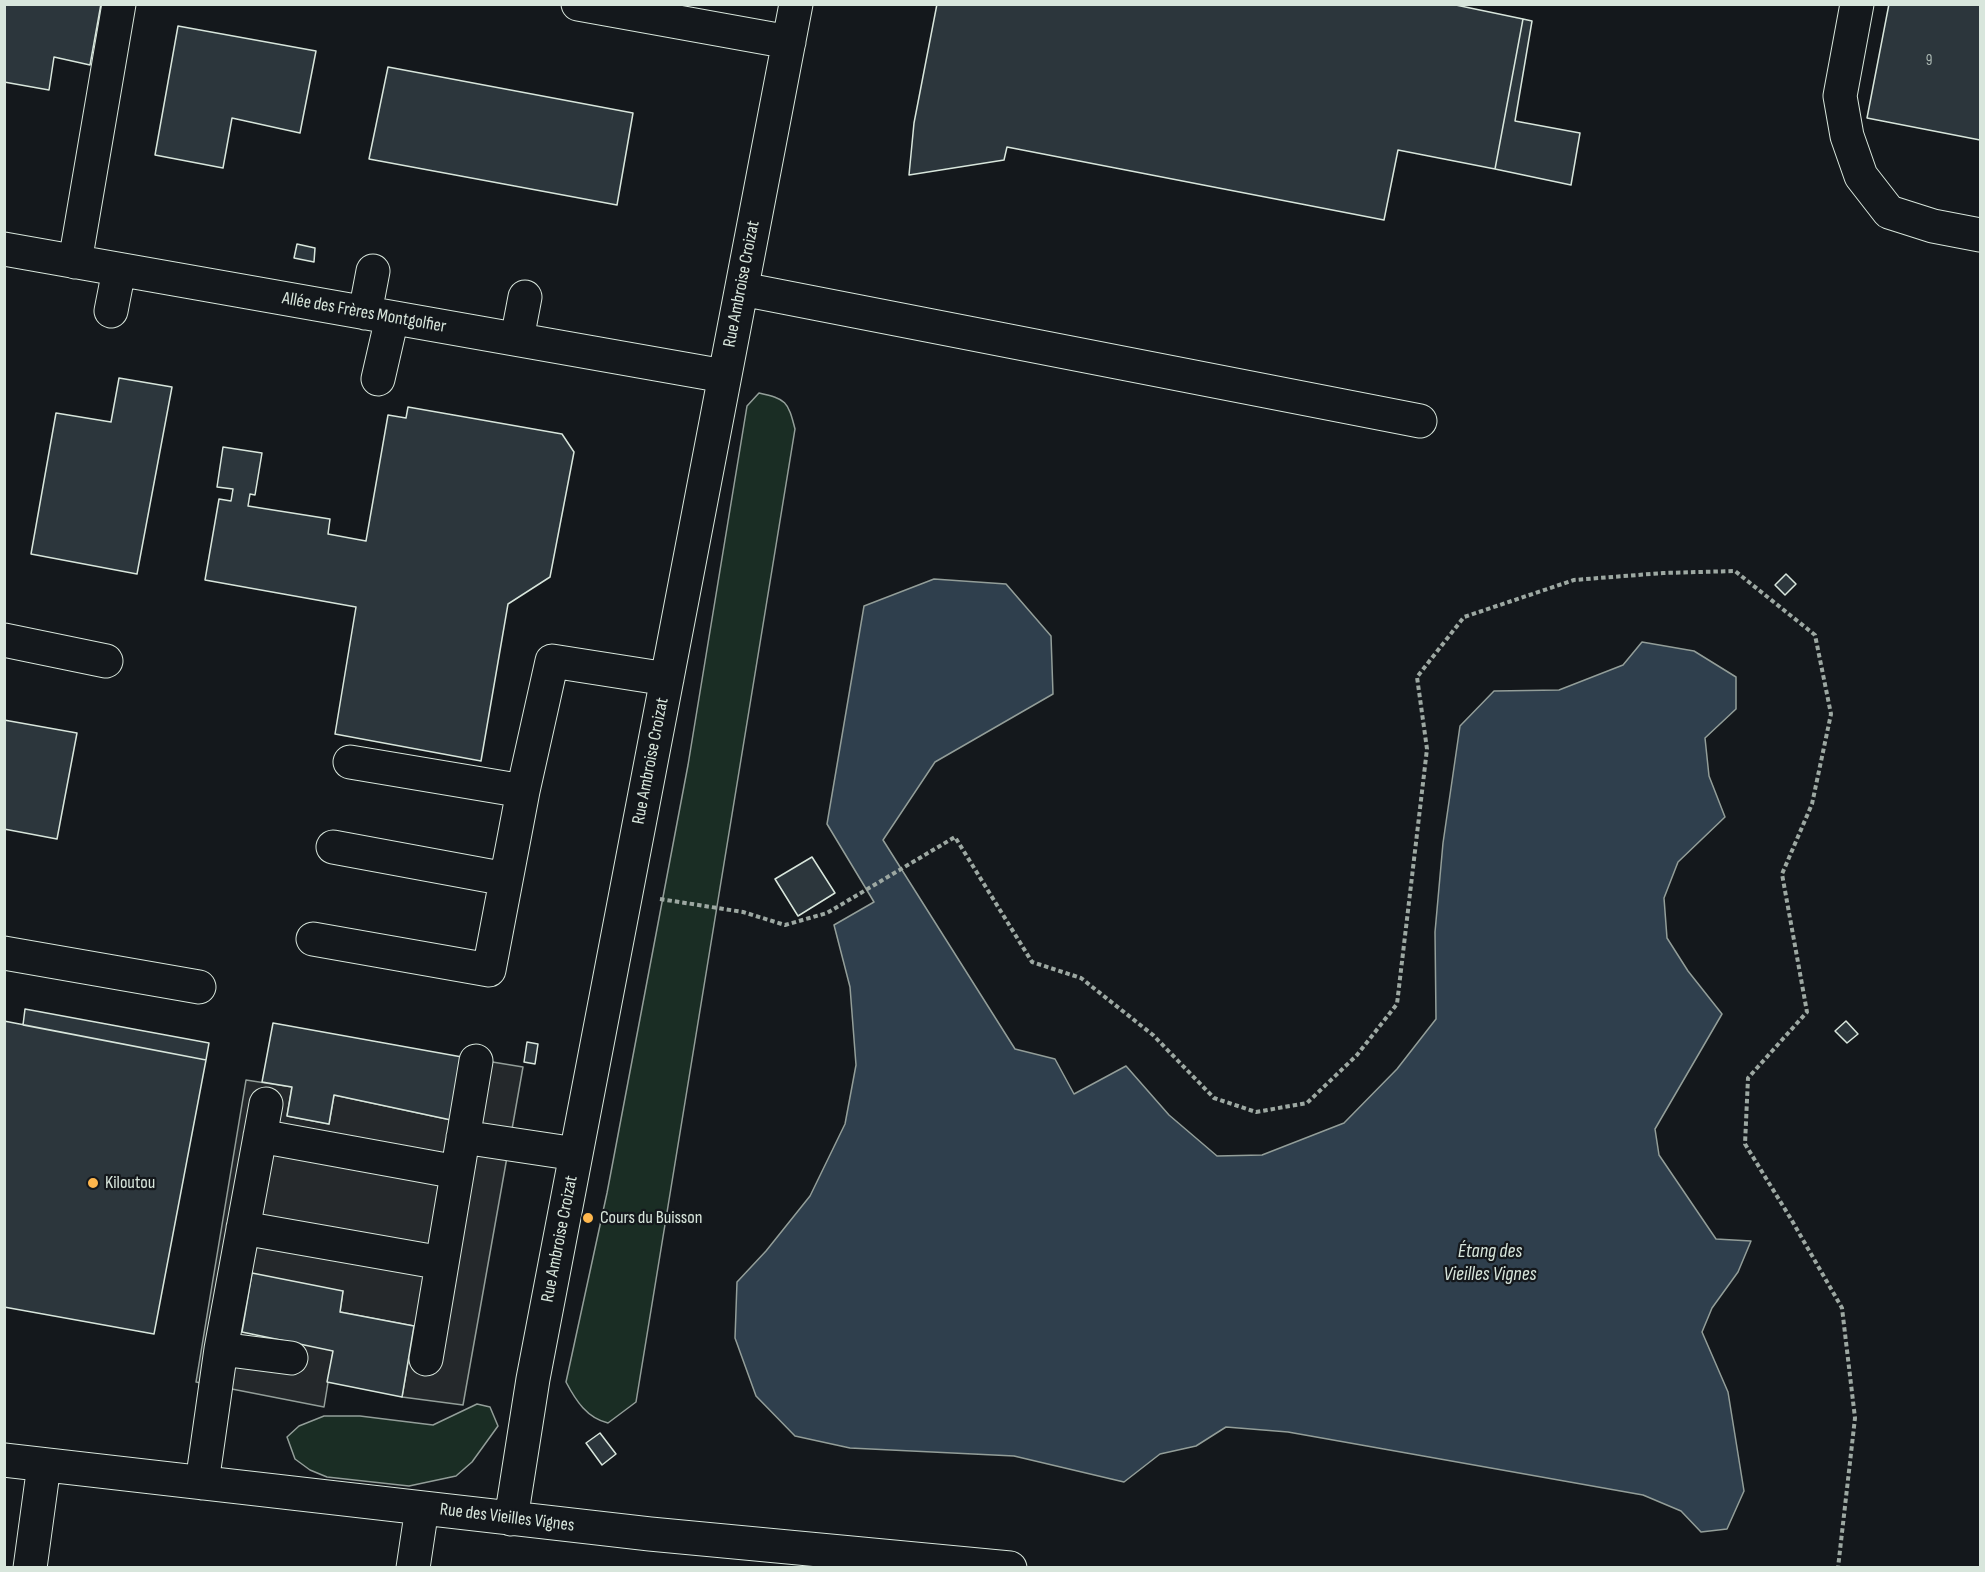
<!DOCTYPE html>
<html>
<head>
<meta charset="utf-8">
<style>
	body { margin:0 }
	#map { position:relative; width:1985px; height:1572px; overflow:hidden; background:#14181c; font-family:"Sofia Sans Condensed",sans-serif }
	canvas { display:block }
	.frame { position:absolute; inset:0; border:6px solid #d8e6dc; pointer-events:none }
</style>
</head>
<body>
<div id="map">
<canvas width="1985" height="1572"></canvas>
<div class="frame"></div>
</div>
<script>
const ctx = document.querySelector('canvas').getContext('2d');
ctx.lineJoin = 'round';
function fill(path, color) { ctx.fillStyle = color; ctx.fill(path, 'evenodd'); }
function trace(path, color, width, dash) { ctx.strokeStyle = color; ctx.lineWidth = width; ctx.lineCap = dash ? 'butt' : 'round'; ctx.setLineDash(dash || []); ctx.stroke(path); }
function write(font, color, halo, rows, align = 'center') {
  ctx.font = font + ' "Sofia Sans Condensed",sans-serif'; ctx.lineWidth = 4.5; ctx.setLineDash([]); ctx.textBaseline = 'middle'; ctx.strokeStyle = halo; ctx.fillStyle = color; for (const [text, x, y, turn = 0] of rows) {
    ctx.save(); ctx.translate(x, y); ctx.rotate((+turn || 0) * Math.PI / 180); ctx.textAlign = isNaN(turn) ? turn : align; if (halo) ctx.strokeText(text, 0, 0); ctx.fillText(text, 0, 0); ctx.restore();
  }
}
const green = new Path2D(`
	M759,393C786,399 788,401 795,429L636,1402L608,1423C587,1418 576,1401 566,1382L607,1193L688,765L747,406Z
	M477,1404L490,1407L498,1426L472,1462L456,1476L409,1486L327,1477L310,1470L295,1459L287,1437L299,1426L324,1416H360L433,1425Z`);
const parking = new Path2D(`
	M462,1057L523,1067L463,1405L402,1397L414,1326L340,1312L343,1291L324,1407L196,1382L246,1080L292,1087L287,1116L329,1124L334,1095L451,1120Z`);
const water = new Path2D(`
	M934,579L1006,584L1051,636L1053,694L935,762L883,840L1015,1049L1055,1059L1074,1094L1126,1066L1169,1115L1217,1156L1262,1155L1344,1123L1397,1069L1436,1019L1435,932L1443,843L1460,726L1494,691L1559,690L1623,665L1642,642L1694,651L1736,677V709L1705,738L1709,776L1725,817L1678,862L1664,898L1667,938L1688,971L1722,1014L1655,1129L1659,1155L1716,1239L1751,1241L1738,1272L1712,1308L1702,1332L1728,1392L1744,1491L1727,1529L1701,1532L1681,1511L1643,1495L1288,1432L1226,1427L1196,1446L1160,1454L1124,1482L1014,1456L850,1448L795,1436L756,1396L735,1338L737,1282L766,1251L810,1196L845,1124L856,1065L850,987L834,925L874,902L827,824L864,606Z`);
const building = new Path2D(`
	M4,4H101L90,65L54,57L49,90L4,82Z
	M937,4H1451L1523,19L1495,169L1398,150L1384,220L1007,147L1004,160L909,175L914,123Z
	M1889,4H1980V140L1867,118Z
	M1523,19L1532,21L1515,121L1580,133L1571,185L1495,169Z
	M178,26L316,51L300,133L232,118L223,168L155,155Z
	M388,67L633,113L617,205L369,159Z
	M297,244L315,248L314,262L294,258Z
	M119,378L172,387L137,574L31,554L56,413L111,422Z
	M408,407L562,434L574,452L550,577L508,604L481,761L335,734L356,607L205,580L219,499L231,501L233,489L217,487L223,447L262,453L255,495L250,494L248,506L330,519L328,534L366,541L388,415L406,418Z
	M1786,574L1796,584L1785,595L1775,585Z
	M4,720L77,733L57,839L4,829Z
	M812,857L835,893L798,916L775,879Z
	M25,1009L209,1043L206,1060L23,1025Z
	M4,1021L206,1060L154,1334L4,1307Z
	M1846,1021L1858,1034L1847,1043L1835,1031Z
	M273,1023L462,1057L451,1120L334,1095L329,1124L287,1116L292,1087L262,1082Z
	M527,1042L538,1044L535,1064L524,1062Z
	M252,1273L343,1291L340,1312L414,1326L402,1397L327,1382L333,1351L242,1332Z
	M600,1433L616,1454L602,1465L586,1443Z`);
const path = new Path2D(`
	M660,899L743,912L785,925L827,913L955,837L1032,962L1081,978L1153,1035L1214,1098L1256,1112L1307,1103L1357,1055L1397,1004L1427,749L1417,677L1464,617L1574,580L1663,573L1735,571L1815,635L1831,714L1812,804L1782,874L1807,1012L1748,1078L1745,1144L1791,1219L1842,1308L1855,1418L1838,1568`);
const minor = new Path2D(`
	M578,4L789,42
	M1857,4L1840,96L1847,136L1861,176L1889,212L1933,226L1980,235
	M4,249L724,376
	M75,262L119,4
	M742,289L1420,421
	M111,311L119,270
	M365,313L373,271
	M517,339L525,297
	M378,379L392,318
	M4,640L106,661
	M350,762L523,791
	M333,847L506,879
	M313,939L489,970L523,791L552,661L667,679
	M4,953L199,987
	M260,1136L457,1172
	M463,1137L576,1154
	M243,1228L442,1263
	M221,1349L291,1358
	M426,1359L476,1061
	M4,1460L650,1534L1010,1568
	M202,1483L221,1349L266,1104
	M511,1519L533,1379L796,4
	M30,1568L44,1465
	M413,1568L422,1508`);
const markers = [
	[93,1183,6,"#ffb74d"],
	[588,1218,6,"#ffb74d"]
];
const numberNames = [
	["9",1929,61]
];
const streetNames = [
	["Rue Ambroise Croizat",742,284,-79],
	["Allée des Frères Montgolfier",364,313,10],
	["Rue Ambroise Croizat",651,761,-79],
	["Rue Ambroise Croizat",560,1239,-79],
	["Rue des Vieilles Vignes",507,1518,7]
];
const poiNames = [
	["Kiloutou",105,1183],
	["Cours du Buisson",600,1218]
];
const waterNames = [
	["Étang des",1490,1252],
	["Vieilles Vignes",1490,1275]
];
fill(green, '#1a2d24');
trace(green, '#939e99', 1.5);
fill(parking, '#24282b');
trace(parking, '#939e99', 1.5);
fill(water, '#2f3f4d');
trace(water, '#939e99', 1.5);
fill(building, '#2c363c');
trace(building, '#d8e6dc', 1.5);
trace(minor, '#d8e6dc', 35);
trace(path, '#9da8a2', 4, [4.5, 3]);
trace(minor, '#14181c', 33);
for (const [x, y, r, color] of markers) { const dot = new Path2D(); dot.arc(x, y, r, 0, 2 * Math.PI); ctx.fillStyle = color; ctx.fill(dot); trace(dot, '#14181c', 2); }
write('15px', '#adbab4', null, numberNames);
write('18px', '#d8e6dc', '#14181c', streetNames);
write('18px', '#d8e6dc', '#14181c', poiNames, 'left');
write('italic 20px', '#d8e6dc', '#14181c', waterNames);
</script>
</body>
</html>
